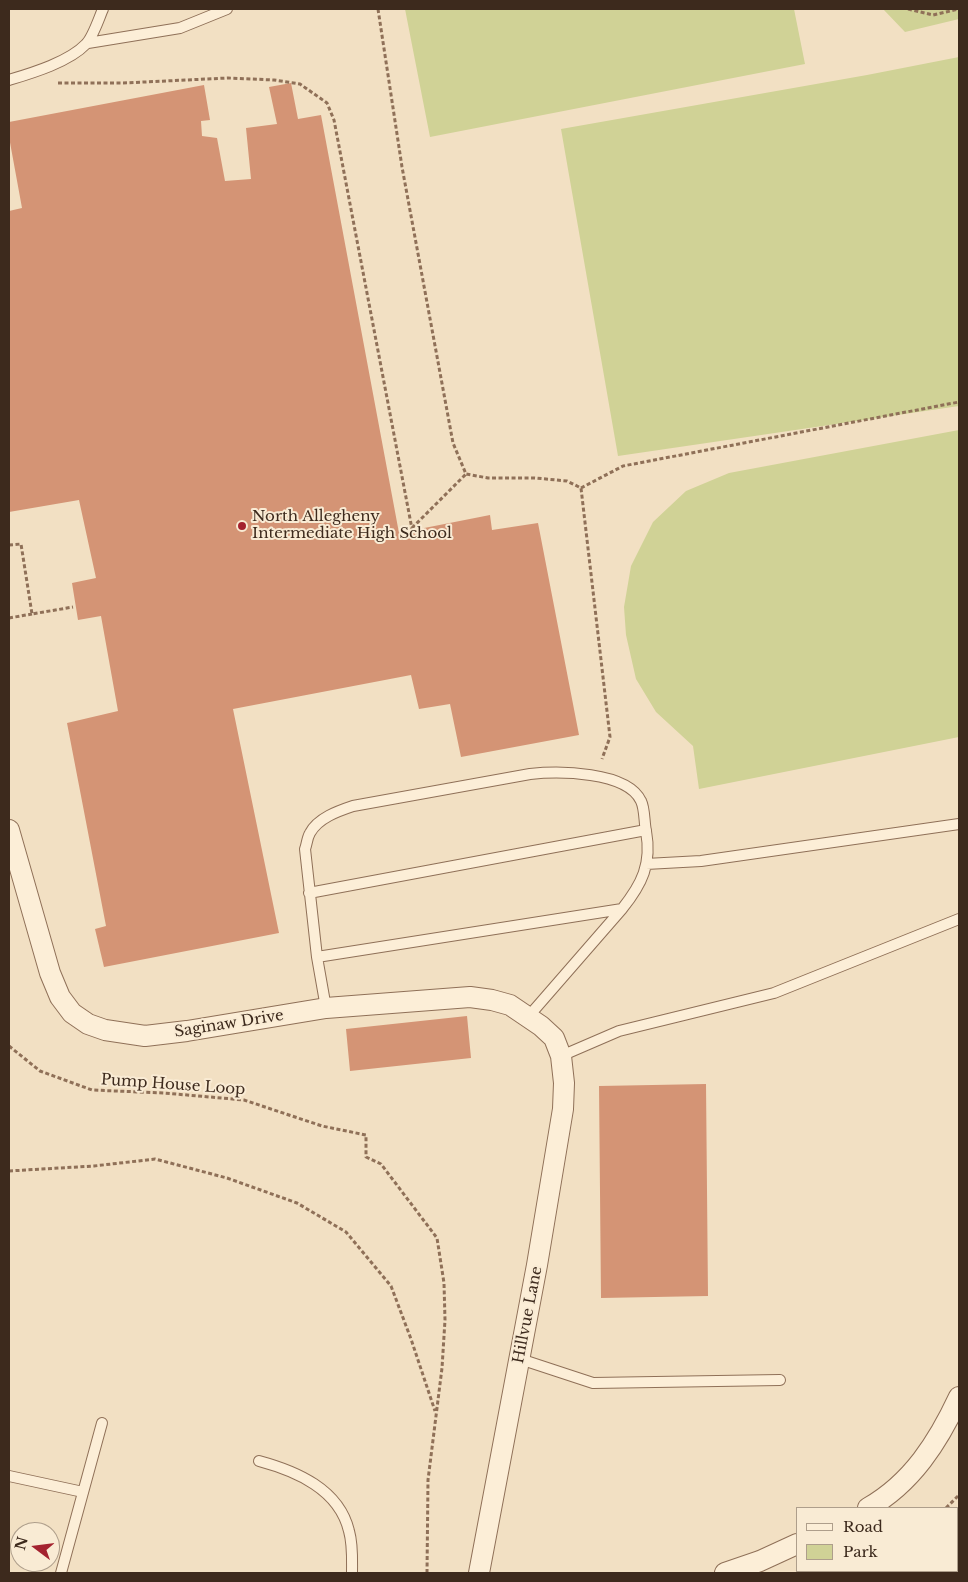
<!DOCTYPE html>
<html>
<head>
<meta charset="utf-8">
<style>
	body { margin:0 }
	#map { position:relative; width:968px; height:1582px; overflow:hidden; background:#f2e0c3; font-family:"Libre Baskerville",serif }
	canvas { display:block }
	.frame { position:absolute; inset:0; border:10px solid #3d2a1d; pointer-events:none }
	.legend { position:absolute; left:796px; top:1507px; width:162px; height:65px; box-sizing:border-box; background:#f9ebd4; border:1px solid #ae9e8b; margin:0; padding:6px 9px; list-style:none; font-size:15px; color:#3d2a1d }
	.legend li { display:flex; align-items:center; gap:10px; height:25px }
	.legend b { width:25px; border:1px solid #ae9e8b }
	.north { position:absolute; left:10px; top:1522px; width:50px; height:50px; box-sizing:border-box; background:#f9ebd4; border:1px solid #ae9e8b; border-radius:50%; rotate:285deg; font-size:14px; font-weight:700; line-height:20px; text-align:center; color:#3d2a1d }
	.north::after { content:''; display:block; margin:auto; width:18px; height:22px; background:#a4222f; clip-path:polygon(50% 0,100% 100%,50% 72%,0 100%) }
</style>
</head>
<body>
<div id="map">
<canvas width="968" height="1582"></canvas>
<div class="frame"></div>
<ul class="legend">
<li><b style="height:6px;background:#fceed7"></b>Road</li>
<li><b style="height:14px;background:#d0d296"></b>Park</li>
</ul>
<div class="north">N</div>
</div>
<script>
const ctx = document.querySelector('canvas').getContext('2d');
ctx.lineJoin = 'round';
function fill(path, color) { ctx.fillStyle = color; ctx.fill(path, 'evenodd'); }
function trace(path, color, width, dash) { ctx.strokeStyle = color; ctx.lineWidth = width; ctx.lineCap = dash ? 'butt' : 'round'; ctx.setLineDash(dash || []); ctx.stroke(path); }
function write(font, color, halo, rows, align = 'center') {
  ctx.font = font + ' "Libre Baskerville",serif'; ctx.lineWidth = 4; ctx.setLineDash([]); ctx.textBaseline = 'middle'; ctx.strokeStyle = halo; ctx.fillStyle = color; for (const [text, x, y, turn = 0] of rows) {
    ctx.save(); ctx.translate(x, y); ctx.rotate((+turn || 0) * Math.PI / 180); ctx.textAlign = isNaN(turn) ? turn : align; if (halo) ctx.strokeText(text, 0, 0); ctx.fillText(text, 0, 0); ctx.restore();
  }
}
const green = new Path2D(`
	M405,9H794L805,64L430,137Z
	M883,9H959V19L905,32Z
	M959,57V406L618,456L561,129L867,75Z
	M959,430V737L699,789L693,746L656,712L636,679L626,635L624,607L631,566L653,522L686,491L729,473Z`);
const building = new Path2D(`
	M291,83L298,119L321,115L399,533L490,515L492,530L538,523L579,735L461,757L450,704L419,709L411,675L233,709L279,933L104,967L95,929L106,926L67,723L118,711L101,616L78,620L72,583L96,578L79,500L9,512V211L22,208L9,137V122L204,85L210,120L201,121L202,136L217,138L225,181L251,179L246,128L277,124L269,87Z
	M467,1016L471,1058L350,1071L346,1029Z
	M706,1084L708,1296L601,1298L599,1086Z`);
const path = new Path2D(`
	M378,9L402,167L453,443L466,474L488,478H535L567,481L581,488L610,737L602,759
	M908,9L933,15L959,9
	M58,83H123L228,78L274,80L300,84L327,103L334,120L412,529
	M581,488L623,466L959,402
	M412,528L466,474
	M9,545L21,544L32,614L73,607
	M9,618L32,614
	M9,1046L40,1071L92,1090L164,1093L244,1100L322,1126L366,1135V1157L381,1164L437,1238L444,1283L445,1320L442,1368L428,1480L427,1573
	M9,1171L94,1166L155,1159L227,1178L297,1203L346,1232L391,1286L411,1339L435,1411
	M946,1508L959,1495
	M890,1573L893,1571`);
const lane = new Path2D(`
	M88,43L180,28L227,9
	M9,80C32,73 69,62 86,44C93,37 99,18 103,9
	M646,864L701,861L959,824
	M309,893L646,830
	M317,957L622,909
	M326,1008L317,957L305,849C307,844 307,838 310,833C318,818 338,811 353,806L530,774C558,771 627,771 641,801C645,809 644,822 646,831C652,864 642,884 622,909L528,1017
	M561,1056L619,1031L774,993L959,919
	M520,1359L593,1383L780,1380
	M259,1461C296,1471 339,1489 349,1531C353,1545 352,1559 352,1573
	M9,1476L83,1492
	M61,1573L102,1423`);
const street = new Path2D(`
	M9,830L50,973L60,997L72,1013L88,1024L105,1030L145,1036L187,1031L326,1008L470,997L492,1000L510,1005L541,1026L554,1038L561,1056L564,1083L563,1109L537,1265L479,1573
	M868,1508C912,1483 938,1442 959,1397
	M725,1573L760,1561L797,1544`);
const markers = [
	[242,526,5,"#a4222f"]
];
const poiNames = [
	["North Allegheny",252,517],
	["Intermediate High School",252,534]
];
const streetNames = [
	["Saginaw Drive",229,1024,-9],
	["Pump House Loop",173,1085,4],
	["Hillvue Lane",528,1315,-79]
];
fill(green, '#d0d296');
fill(building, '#d49475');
trace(lane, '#8f7058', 12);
trace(street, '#8f7058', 22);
trace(path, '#8f7058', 3, [4, 2.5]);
trace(lane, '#fceed7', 10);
trace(street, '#fceed7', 20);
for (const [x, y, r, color] of markers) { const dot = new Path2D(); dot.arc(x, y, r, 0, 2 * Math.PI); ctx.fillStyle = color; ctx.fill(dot); trace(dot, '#f9ebd4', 2); }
write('15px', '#3d2a1d', '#f9ebd4', poiNames, 'left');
write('15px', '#3d2a1d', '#f9ebd4', streetNames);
</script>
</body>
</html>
